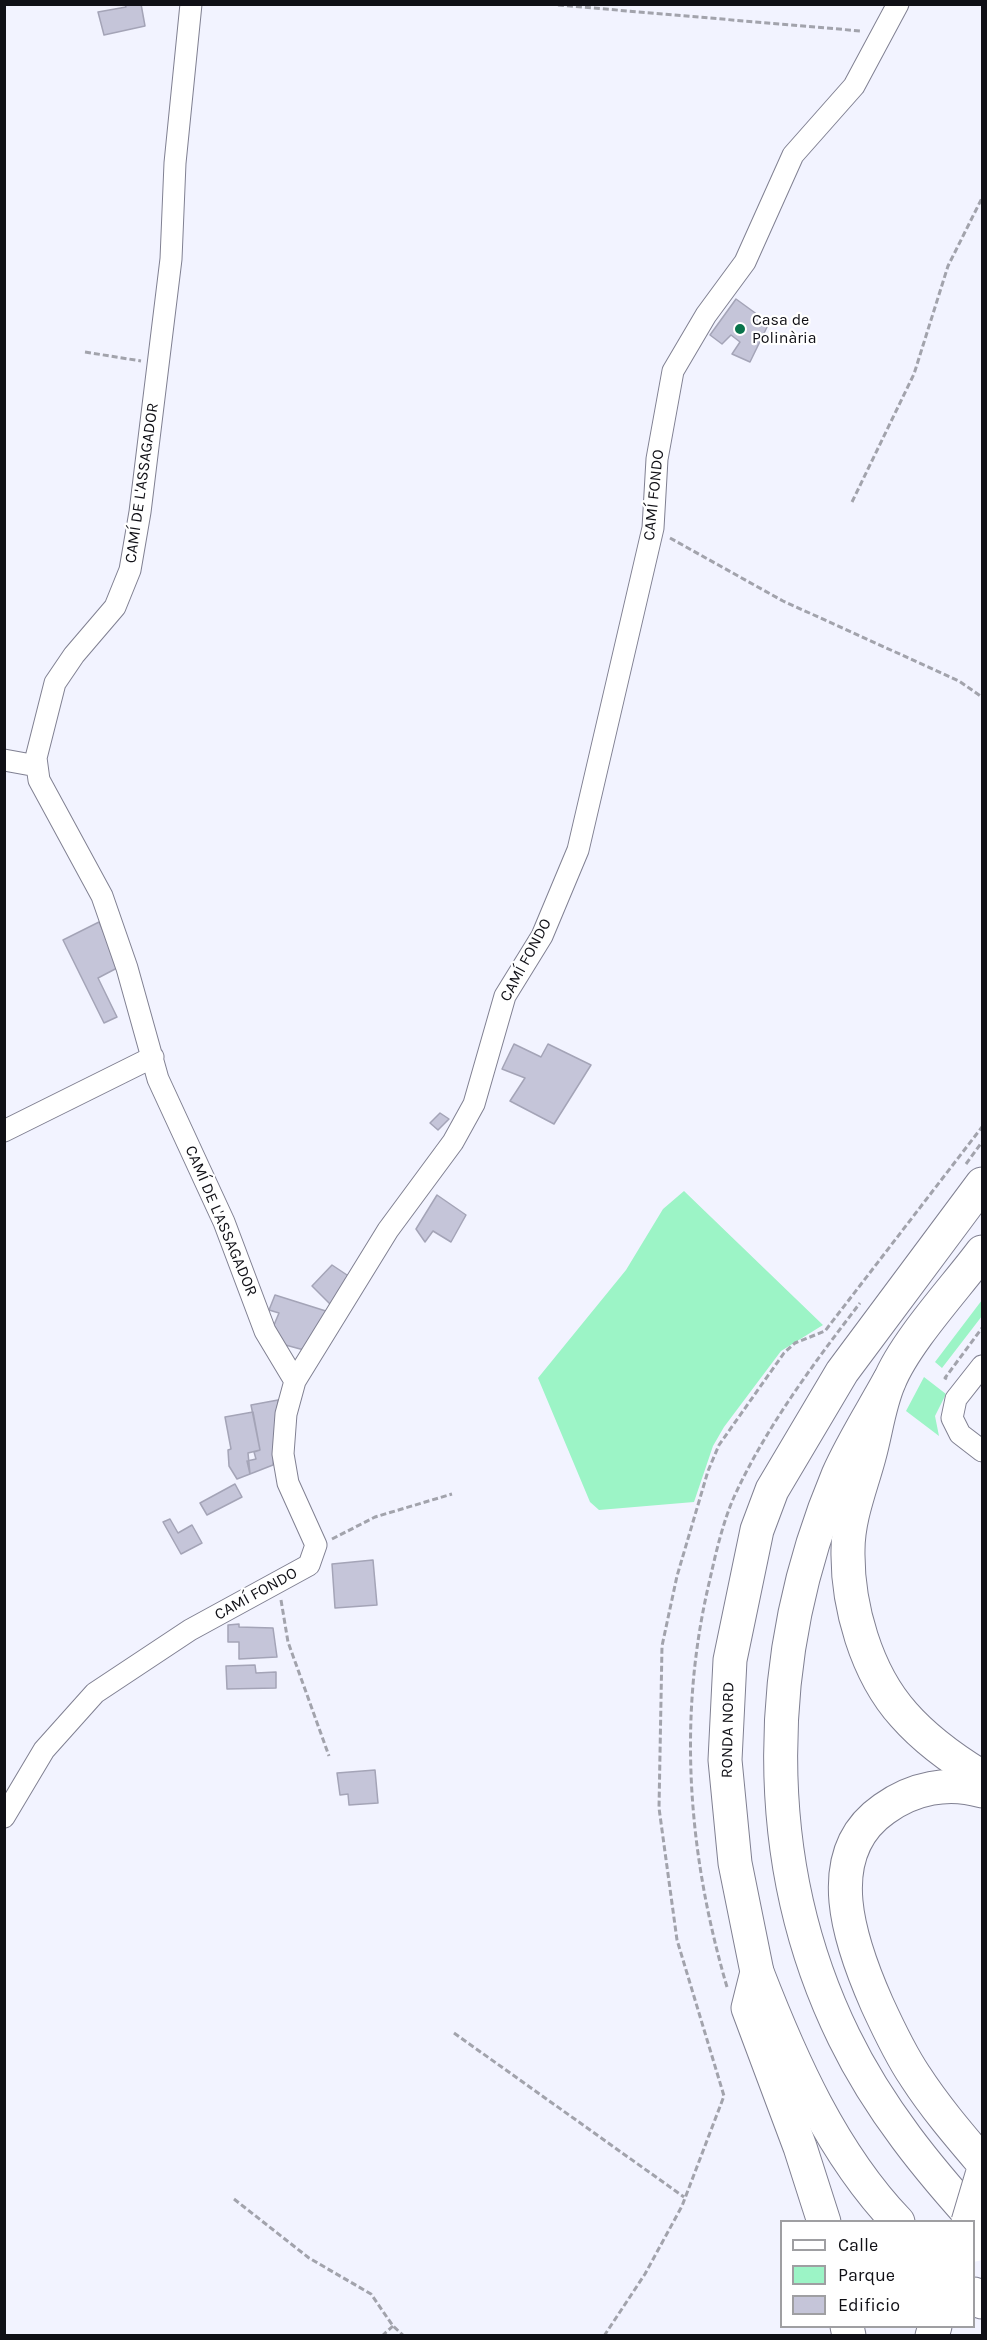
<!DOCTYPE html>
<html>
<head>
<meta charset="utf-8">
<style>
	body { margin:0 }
	#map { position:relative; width:987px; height:2340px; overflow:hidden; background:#f2f3ff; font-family:Karla,sans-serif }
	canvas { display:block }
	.frame { position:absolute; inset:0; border:6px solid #101016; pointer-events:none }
	.legend { position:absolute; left:780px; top:2220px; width:195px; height:108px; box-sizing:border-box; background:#fff; border:2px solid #9f9fa2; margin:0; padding:8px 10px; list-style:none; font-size:18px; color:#101016 }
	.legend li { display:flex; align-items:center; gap:12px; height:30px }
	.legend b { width:30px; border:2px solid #9f9fa2 }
</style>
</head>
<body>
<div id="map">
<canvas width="987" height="2340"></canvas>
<div class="frame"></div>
<ul class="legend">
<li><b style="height:8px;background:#fff"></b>Calle</li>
<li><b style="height:16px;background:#9cf4c6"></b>Parque</li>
<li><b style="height:16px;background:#c5c5d9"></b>Edificio</li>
</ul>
</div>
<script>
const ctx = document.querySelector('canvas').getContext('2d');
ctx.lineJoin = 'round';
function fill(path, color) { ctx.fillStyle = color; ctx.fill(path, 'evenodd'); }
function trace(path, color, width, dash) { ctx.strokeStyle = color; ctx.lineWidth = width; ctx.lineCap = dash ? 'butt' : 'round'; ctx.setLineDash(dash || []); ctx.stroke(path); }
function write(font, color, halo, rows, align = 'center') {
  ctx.font = font + ' Karla,sans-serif'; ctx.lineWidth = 4.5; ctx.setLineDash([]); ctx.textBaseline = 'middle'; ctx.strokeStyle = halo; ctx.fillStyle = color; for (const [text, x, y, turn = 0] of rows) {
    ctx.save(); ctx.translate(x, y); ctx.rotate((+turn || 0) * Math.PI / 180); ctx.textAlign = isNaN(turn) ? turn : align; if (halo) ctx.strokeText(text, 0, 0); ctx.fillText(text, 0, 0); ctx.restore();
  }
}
const green = new Path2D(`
	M684,1191L823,1325L781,1351L724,1427L713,1446L694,1502L599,1510L590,1502L538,1378L626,1270L663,1209Z
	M982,1300V1316L942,1368L935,1362Z
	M924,1377L946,1394L935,1416L939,1436L906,1411Z`);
const building = new Path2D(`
	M125,4H141L145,26L104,35L98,12L126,7Z
	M736,299L769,323L750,362L732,354L740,342L731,335L722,344L710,335Z
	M99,922L119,967L98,978L117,1017L104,1023L63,940Z
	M514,1044L541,1057L548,1044L591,1065L554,1124L510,1101L525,1078L502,1069Z
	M440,1113L449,1119L438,1130L430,1123Z
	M437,1195L466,1215L451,1242L433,1231L425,1242L416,1229Z
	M332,1265L356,1281L330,1304L312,1286Z
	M275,1295L329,1312L304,1350L278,1343L271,1332L279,1313L269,1310Z
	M278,1400L273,1465L250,1474L247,1461L256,1459L254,1452L260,1450L251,1405Z
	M253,1412L260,1450L248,1453L250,1474L237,1479L229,1466L228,1450L231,1449L225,1417Z
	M235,1484L242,1497L207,1515L200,1503Z
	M170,1519L178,1533L192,1525L202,1543L181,1554L163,1522Z
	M373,1560L377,1605L335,1608L332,1564Z
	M239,1624V1627L273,1628L277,1657L239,1659V1642H228V1625Z
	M255,1665L256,1673L276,1672V1688L227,1689L226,1666Z
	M375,1770L378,1803L349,1805L348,1794L340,1795L337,1773Z`);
const path = new Path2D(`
	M558,5L861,31
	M85,352L141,361
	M852,502L914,374L948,266L982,198
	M670,538L783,601L959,681L982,697
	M966,1164L982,1142
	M947,1379L945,1378L982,1328
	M332,1539L375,1517L452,1494
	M281,1600L288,1642L329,1756
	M727,1987C688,1854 677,1716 710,1579C716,1552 723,1522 734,1497C766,1427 814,1363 860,1303
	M454,2033L684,2197
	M234,2199L309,2258L371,2294L393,2326L404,2336
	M382,2336L393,2326
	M604,2336L645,2274L682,2206L724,2096L677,1940L659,1808L662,1646L677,1576L708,1471L719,1445L784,1353L795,1343L825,1331L982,1127`);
const minor = new Path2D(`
	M191,4L175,163L171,259L140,512L130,570L115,607L74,655L55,683L36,758L39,780L102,896L127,968L158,1079L224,1222L265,1331L295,1381
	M4,760L37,766
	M4,1131L153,1057
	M982,1366L956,1399L952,1418L960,1434L982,1451
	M4,1817L44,1750L95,1693L190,1630L309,1565L316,1545L288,1483L283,1454L286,1414L295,1381L388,1230L453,1142L474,1104L505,996L542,936L578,850L653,528L657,459L673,371L706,315L745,262L793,155L854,86L898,4`);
const primary = new Path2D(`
	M982,1252C956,1287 905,1342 889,1382C879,1405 876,1432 869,1457C861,1487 848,1518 848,1550C847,1605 866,1673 904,1715C926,1740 954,1760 982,1777
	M824,2222L800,2147L748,2008L757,1972L735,1863L725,1760L730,1660L757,1530L772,1490L842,1372L982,1184
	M847,2326L849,2336`);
const trunk = new Path2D(`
	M889,1381C872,1412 852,1443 838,1475C763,1653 758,1861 844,2037C879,2109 929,2170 982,2228
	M982,1791C948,1781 913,1788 884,1809C818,1855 851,1945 877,2004C888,2028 900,2054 915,2076C935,2107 959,2135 982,2162
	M757,1972C791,2060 832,2153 898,2222
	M974,2294L982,2302
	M932,2336L935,2326`);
const primaryBridge = new Path2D(`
	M974,2245L982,2217`);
const trunkBridge = new Path2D(`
	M968,2222L982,2175`);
const markers = [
	[740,329,6,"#09734b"]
];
const poiNames = [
	["Casa de",752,320],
	["Polinària",752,338]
];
const streetNames = [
	["CAMÍ DE L'ASSAGADOR",142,483,-82],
	["CAMÍ FONDO",654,495,-84],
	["CAMÍ FONDO",526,960,-62],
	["CAMÍ DE L'ASSAGADOR",221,1221,67],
	["CAMÍ FONDO",256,1594,-29],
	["RONDA NORD",728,1730,-89]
];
fill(green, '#9cf4c6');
fill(building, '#c5c5d9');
trace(building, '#a4a4b7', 1.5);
trace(minor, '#808092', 23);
trace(primary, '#808092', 35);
trace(trunk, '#808092', 35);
trace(path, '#a2a3ac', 3, [6, 3]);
trace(minor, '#fff', 21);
trace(primary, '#fff', 33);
trace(trunk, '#fff', 33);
trace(primaryBridge, '#808092', 35, []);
trace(trunkBridge, '#808092', 35, []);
trace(primaryBridge, '#fff', 33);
trace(trunkBridge, '#fff', 33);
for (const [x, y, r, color] of markers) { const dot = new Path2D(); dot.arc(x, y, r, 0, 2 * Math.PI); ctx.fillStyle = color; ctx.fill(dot); trace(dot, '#fff', 2); }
write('16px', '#101016', '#fff', poiNames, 'left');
write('16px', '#101016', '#fff', streetNames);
</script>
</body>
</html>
